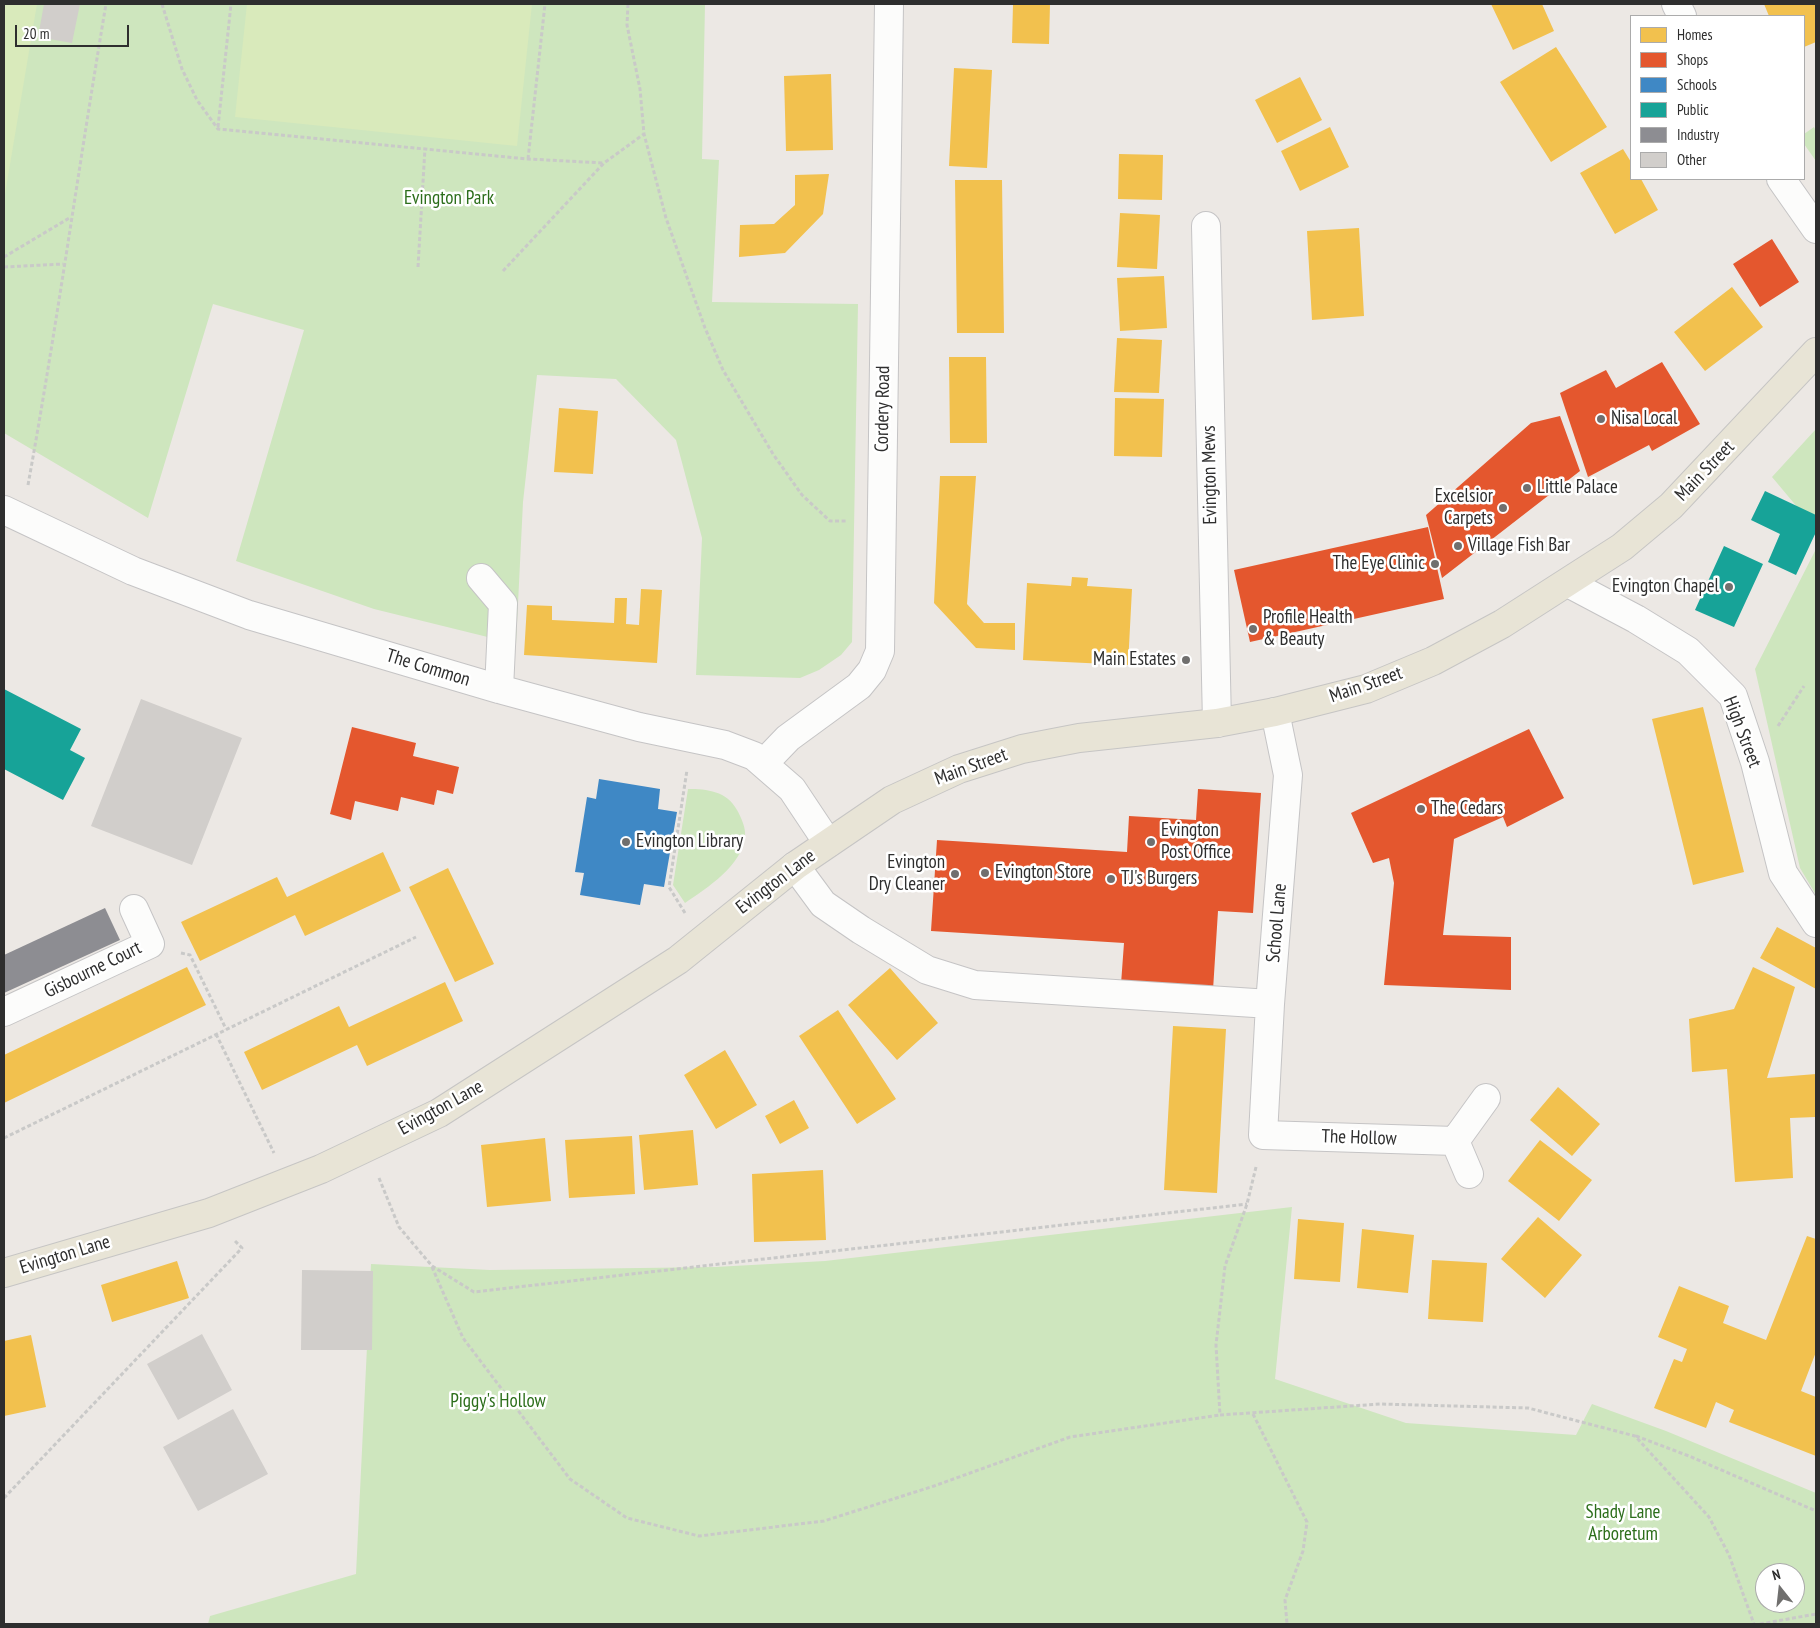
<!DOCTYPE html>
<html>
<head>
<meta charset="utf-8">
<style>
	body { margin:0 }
	#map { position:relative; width:1820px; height:1628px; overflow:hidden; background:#ece8e4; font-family:"PT Sans Narrow",sans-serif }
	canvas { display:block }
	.frame { position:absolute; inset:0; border:5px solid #2e2e2e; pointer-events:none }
	.legend { position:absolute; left:1630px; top:15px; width:175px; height:165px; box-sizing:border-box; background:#fff; border:1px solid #ababab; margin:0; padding:6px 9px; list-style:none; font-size:15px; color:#2e2e2e }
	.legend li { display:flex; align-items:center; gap:10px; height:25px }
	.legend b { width:25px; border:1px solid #ababab }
	.north { position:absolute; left:1755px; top:1563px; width:50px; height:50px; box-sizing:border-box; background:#fff; border:1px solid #ababab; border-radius:50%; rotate:344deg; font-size:14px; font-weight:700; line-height:20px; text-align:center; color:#2e2e2e }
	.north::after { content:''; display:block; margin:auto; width:18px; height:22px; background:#706f6e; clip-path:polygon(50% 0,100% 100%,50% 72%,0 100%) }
	.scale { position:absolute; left:15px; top:25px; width:114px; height:22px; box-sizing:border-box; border:2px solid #2e2e2e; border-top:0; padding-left:6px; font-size:15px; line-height:18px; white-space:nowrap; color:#2e2e2e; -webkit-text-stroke:4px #fff; paint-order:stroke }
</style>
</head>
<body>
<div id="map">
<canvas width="1820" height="1628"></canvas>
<div class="frame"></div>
<ul class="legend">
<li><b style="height:14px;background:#f2c14e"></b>Homes</li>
<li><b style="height:14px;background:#e4572e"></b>Shops</li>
<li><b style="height:14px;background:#3f88c5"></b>Schools</li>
<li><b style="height:14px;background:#17a398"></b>Public</li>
<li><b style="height:14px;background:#8d8d92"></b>Industry</li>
<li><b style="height:14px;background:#d1cecb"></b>Other</li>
</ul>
<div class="north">N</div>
<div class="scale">20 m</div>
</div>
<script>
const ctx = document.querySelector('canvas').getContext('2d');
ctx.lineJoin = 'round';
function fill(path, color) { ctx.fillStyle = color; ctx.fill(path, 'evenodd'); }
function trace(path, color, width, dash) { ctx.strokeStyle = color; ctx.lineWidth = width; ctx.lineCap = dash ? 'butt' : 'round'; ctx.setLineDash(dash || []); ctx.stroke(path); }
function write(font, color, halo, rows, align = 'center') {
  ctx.font = font + ' "PT Sans Narrow",sans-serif'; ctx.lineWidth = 5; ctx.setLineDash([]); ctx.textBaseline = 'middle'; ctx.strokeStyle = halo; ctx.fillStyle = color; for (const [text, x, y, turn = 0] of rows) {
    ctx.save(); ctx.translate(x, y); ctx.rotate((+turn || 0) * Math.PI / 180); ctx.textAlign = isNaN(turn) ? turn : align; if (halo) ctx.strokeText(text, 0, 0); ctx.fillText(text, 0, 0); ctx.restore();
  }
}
const green = new Path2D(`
	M4,4H705L702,159L719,160L712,302L858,304L852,642L841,655L819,670L800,678L696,675L702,538L676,440L616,379L537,375L523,502L516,644L374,609L236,561L304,330L213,304L148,518L4,433Z
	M1814,127L1816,131V161L1804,144V134Z
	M1816,429V520L1803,514L1772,477Z
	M1816,549V895L1800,868L1755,669Z
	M688,789C707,789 727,791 737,810C741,817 746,828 745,836C743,865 707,888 685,903L673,885Z
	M1292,1207L1275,1379L1406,1423L1576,1435L1592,1404L1666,1431L1816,1493V1624H208L210,1616L356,1574L371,1264L490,1270L715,1267L825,1261ZM1765,1573H1795V1603H1765Z`);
const pitch = new Path2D(`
	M4,4H37L4,200Z
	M247,4H532L517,146L235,117Z`);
const homes = new Path2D(`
	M1013,4H1050L1049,44L1012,43Z
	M1491,4H1542L1554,31L1513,50Z
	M1764,4H1816V42L1804,47V16H1769Z
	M1556,47L1607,127L1551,162L1500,82Z
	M954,68L992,70L987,168L949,166Z
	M831,74L833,150L786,151L784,76Z
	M1300,77L1322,120L1277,143L1255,100Z
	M1330,127L1349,167L1300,191L1281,151Z
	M1623,149L1631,162V179H1641L1658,210L1615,234L1580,173Z
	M1119,154L1163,155L1162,200L1118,199Z
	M829,174L823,214L785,253L739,257L740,225L774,224L795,205V175Z
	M955,180H1002L1004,333H957Z
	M1120,213L1160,215L1157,269L1117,267Z
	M1359,228L1364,316L1312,320L1307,231Z
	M1164,276L1167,328L1120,331L1117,278Z
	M1732,287L1763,327L1705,371L1674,332Z
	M1117,338L1162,340L1159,393L1114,392Z
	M949,357H986L987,443H950Z
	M1115,398L1164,399L1162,457L1114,456Z
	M559,408L598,411L593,474L554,472Z
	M940,476H976L967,604L984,623H1015V650L976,648L934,603Z
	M1072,577L1088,578L1087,586L1132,589L1128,665L1023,660L1027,583L1071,586Z
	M641,589L662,590L657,663L524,655L527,605L552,606V620L614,623L615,598H627L626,624L639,625Z
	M1703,707L1744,872L1693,885L1652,719Z
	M383,852L401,891L305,936L295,915L200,961L181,922L277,877L287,897Z
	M448,868L494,964L455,982L409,887Z
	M1777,927L1816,948V989L1760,958Z
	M187,967L206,1005L4,1103V1055Z
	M1753,967L1795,987L1767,1078L1816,1074V1117L1790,1118L1793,1178L1735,1182L1727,1069L1692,1072L1689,1019L1734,1009Z
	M890,968L938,1023L897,1060L848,1005Z
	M445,982L463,1021L367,1066L357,1045L262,1090L244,1052L339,1006L349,1027Z
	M838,1010L896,1099L857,1124L799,1036Z
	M1173,1026L1226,1029L1217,1193L1164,1190Z
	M725,1050L757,1105L716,1129L684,1075Z
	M1558,1087L1600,1124L1572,1156L1530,1120Z
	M794,1100L809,1128L780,1144L765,1116Z
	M693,1130L698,1185L644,1190L639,1135Z
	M632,1136L635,1194L569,1198L565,1140Z
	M545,1138L551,1201L487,1207L481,1145Z
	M1540,1140L1592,1180L1559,1221L1508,1181Z
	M823,1170L826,1240L754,1242L752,1174Z
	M1538,1217L1582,1255L1545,1298L1501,1259Z
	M1298,1219L1344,1223L1340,1282L1294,1279Z
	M1362,1229L1414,1235L1408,1293L1357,1288Z
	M1807,1236L1816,1239V1352L1801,1391L1816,1397V1456L1729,1422L1734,1410L1716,1402L1706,1428L1654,1408L1674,1359L1682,1362L1687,1349L1658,1337L1679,1286L1729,1306L1723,1323L1766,1340Z
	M1432,1260L1487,1263L1483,1322L1428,1319Z
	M177,1261L189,1298L112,1322L101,1285Z
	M31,1335L46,1407L4,1416V1341Z`);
const shops = new Path2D(`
	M1772,239L1799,282L1760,307L1733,264Z
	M1662,362L1700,424L1652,451L1649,445L1588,477L1560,393L1606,370L1616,388Z
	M1560,416L1580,471L1442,578L1426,515L1531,423Z
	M1428,527L1444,599L1250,642L1234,570Z
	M352,727L416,743L413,756L459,767L453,794L437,790L434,805L401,797L398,811L355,801L351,820L330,814Z
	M1529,729L1564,798L1507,827L1503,817L1454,839L1443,935L1511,937V990L1384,985L1394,883L1389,858L1373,863L1351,813Z
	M1198,789L1261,793L1253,913L1218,911L1213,990L1121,984L1124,943L931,931L937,840L1127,852L1129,816L1196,820Z`);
const schools = new Path2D(`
	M599,779L660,789L658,809L677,812L664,887L644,884L640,905L580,895L584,873L575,872L587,797L596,799Z`);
const public = new Path2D(`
	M1765,491L1816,515V532L1796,575L1768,562L1780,534L1751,520Z
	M1724,546L1763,564L1734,627L1695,610Z
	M4,689L81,729L70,750L85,758L63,800L4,769Z`);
const industry = new Path2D(`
	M105,908L120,940L4,993V955Z`);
const building = new Path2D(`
	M44,4H80L72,43L38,37Z
	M141,699L242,738L192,865L91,826Z
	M302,1270L373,1271L372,1350H301Z
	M202,1334L232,1390L178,1420L147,1364Z
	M233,1409L268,1474L198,1511L163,1447Z`);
const path = new Path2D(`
	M162,4L182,69L197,100L218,129L528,159L604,163
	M628,4L627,25L640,89L644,134L666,218L705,328L723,370L773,454L802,495L830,521H847
	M218,127L231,4
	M528,159L545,4
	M4,257L71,217
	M4,267L63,264
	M418,267L425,148
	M503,271L604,163L644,134
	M28,485C57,325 79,164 106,4
	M1778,726L1804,686
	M685,913L669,887L687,770
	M181,953L190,955L226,1029
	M216,1034L274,1153
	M4,1138L416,937
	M1256,1167L1247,1204L1225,1266L1216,1345L1220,1415L1380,1404L1528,1408L1635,1436L1709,1517L1729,1555L1754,1624
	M379,1178L399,1227L432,1266L474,1292L1247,1204
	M432,1267L463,1338L570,1479L627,1518L699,1536L824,1521L934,1486L1070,1437L1220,1415
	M1253,1414L1307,1522L1303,1551L1285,1600L1287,1624
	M1636,1436L1689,1456L1816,1511
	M4,1498L242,1248L234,1240
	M1760,1624L1816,1614`);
const minor = new Path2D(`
	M1676,4L1682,16
	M1781,179L1816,229
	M1206,226L1217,723
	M4,510L133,571L249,615L499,689L639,727L725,745L754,756L792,789L828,843
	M481,578L503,604L499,689
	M1568,583L1636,619L1688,651L1733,696L1755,762L1783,873L1816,923
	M1275,712L1288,775L1270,1004L1263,1135L1455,1141L1486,1098
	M764,763L788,738L859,686L872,670L880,651L889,4
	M795,866L823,904L861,930L927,970L975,985L1270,1004
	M4,1012L150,944L134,909
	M1455,1141L1469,1174`);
const major = new Path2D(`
	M4,1273L209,1213L321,1169L439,1113L678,960L795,866L892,800L959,769L1022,749L1079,738L1217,723L1275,712L1366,689L1433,661L1502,624L1622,547L1671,506L1816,352`);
const markers = [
	[1601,419,5,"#706f6e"],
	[1527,488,5,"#706f6e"],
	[1503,508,5,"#706f6e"],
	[1458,546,5,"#706f6e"],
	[1435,564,5,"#706f6e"],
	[1729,587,5,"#706f6e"],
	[1253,629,5,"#706f6e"],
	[1186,660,5,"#706f6e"],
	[1421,809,5,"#706f6e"],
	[626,842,5,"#706f6e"],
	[1151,842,5,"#706f6e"],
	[985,873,5,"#706f6e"],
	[955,874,5,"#706f6e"],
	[1111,879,5,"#706f6e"]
];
const parkNames = [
	["Evington Park",449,199],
	["Piggy's Hollow",498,1402],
	["Shady Lane",1623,1513],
	["Arboretum",1623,1535]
];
const streetNames = [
	["Cordery Road",883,409,-89],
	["Main Street",1705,471,-46],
	["Evington Mews",1210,475,-91],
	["The Common",428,668,17],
	["Main Street",1366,685,-19],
	["High Street",1742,732,69],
	["Main Street",971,767,-20],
	["Evington Lane",776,882,-37],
	["School Lane",1277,923,-85],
	["Gisbourne Court",93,970,-26],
	["Evington Lane",441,1108,-29],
	["The Hollow",1359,1138,2],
	["Evington Lane",65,1255,-17]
];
const poiNames = [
	["Nisa Local",1611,419],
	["Little Palace",1537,488],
	["Excelsior",1493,497,"right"],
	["Carpets",1493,519,"right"],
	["Village Fish Bar",1468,546],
	["The Eye Clinic",1425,564,"right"],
	["Evington Chapel",1719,587,"right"],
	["Profile Health",1263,618],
	["& Beauty",1263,640],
	["Main Estates",1176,660,"right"],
	["The Cedars",1431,809],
	["Evington",1161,831],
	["Post Office",1161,853],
	["Evington Library",636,842],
	["Evington",945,863,"right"],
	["Dry Cleaner",945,885,"right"],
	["Evington Store",995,873],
	["TJ's Burgers",1121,879]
];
fill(green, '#cee6be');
fill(pitch, '#d9eabb');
fill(homes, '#f2c14e');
fill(shops, '#e4572e');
fill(schools, '#3f88c5');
fill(public, '#17a398');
fill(industry, '#8d8d92');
fill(building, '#d1cecb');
trace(minor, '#c5c4c5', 30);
trace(major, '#c6c5c4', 30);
trace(path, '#c9c9c8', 3, [4, 2.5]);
trace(minor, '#fcfcfb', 28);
trace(major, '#e8e4d6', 28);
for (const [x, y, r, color] of markers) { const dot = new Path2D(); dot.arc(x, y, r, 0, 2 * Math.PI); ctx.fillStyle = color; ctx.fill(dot); trace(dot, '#fff', 2); }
write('19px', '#2c6e1b', '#fff', parkNames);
write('19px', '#2e2e2e', '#fff', streetNames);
write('19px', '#2e2e2e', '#fff', poiNames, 'left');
</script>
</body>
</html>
